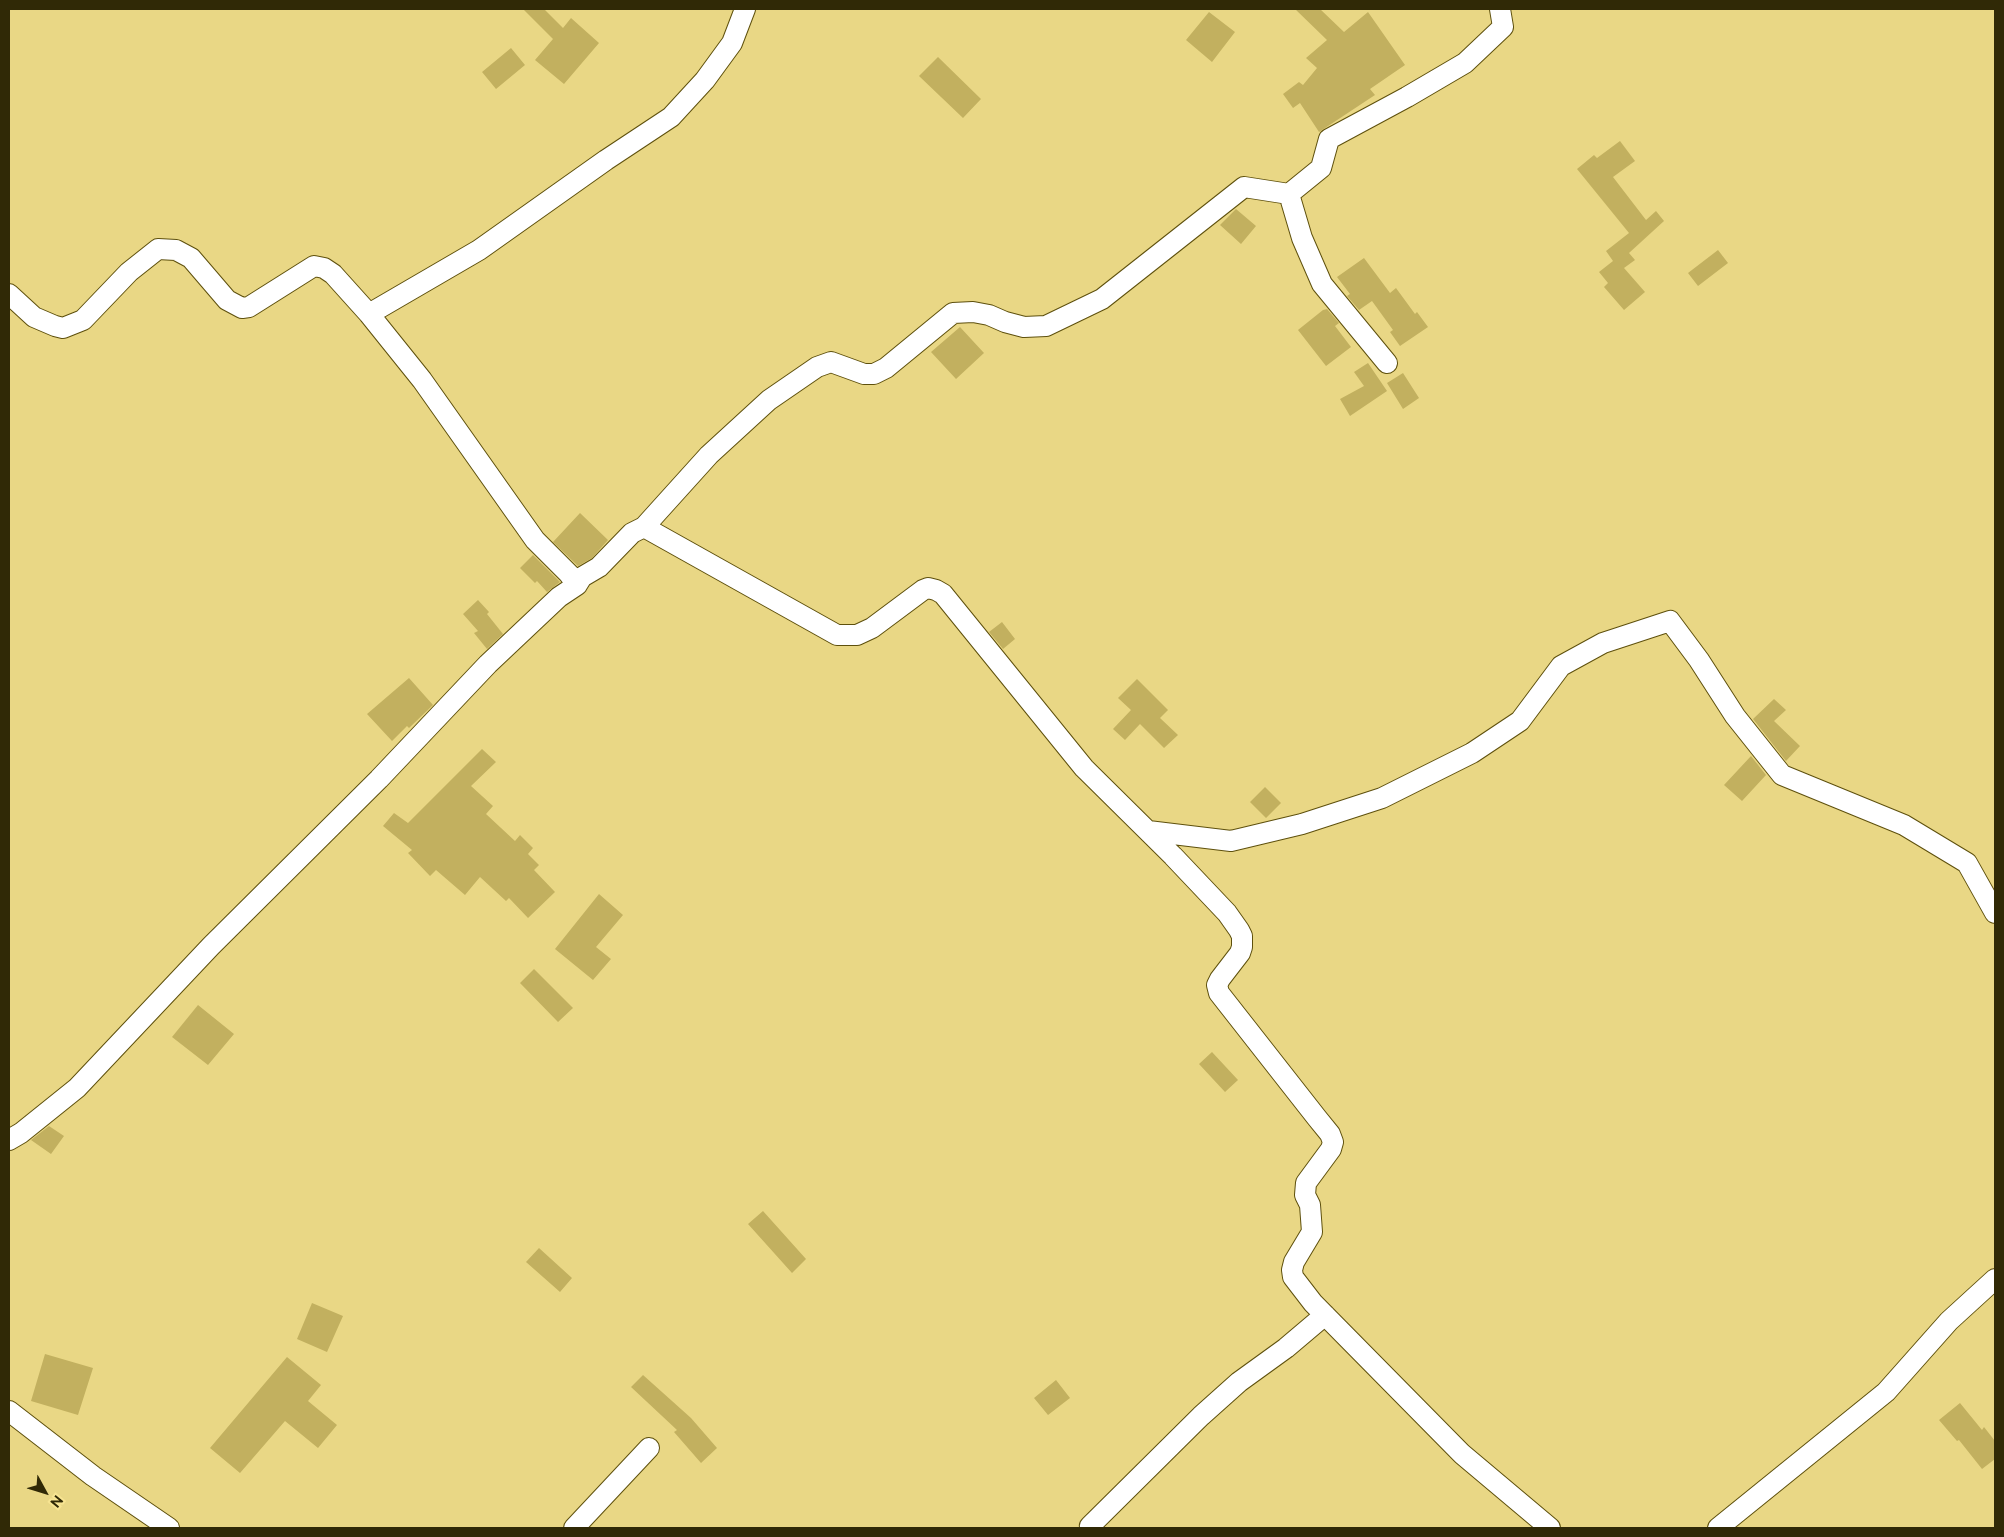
<!DOCTYPE html>
<html>
<head>
<meta charset="utf-8">
<style>
	body { margin:0 }
	#map { position:relative; width:2004px; height:1537px; overflow:hidden; background:#e9d785; font-family:Raleway,sans-serif }
	canvas { display:block }
	.frame { position:absolute; inset:0; border:10px solid #302906; pointer-events:none }
	.north { position:absolute; left:20px; top:1467px; width:50px; height:50px; -webkit-text-stroke:4px #f7e492; paint-order:stroke; rotate:129deg; font-size:14px; font-weight:700; line-height:20px; text-align:center; color:#302906 }
	.north::after { content:''; display:block; margin:auto; width:18px; height:22px; background:#302906; clip-path:polygon(50% 0,100% 100%,50% 72%,0 100%) }
</style>
</head>
<body>
<div id="map">
<canvas width="2004" height="1537"></canvas>
<div class="frame"></div>
<div class="north">N</div>
</div>
<script>
const context = document.querySelector('canvas').getContext('2d');
context.lineJoin = 'round';
function fillPath(path, color) { context.fillStyle = color; context.fill(path, 'evenodd'); }
const poly = rows => new Path2D(rows.map(r => 'M' + r).join(''));
function strokePath(path, color, width, dash) { context.strokeStyle = color; context.lineWidth = width; context.lineCap = dash ? 'butt' : 'round'; context.setLineDash(dash || []); context.stroke(path); }
const building = poly([
	[523,9,544,9,563,28,571,18,599,43,564,84,535,60,553,39],
	[1295,9,1320,9,1344,32,1368,12,1405,65,1370,89,1375,95,1319,132,1300,103,1293,108,1283,94,1299,82,1303,85,1317,68,1306,58,1327,40],
	[1209,12,1235,32,1212,62,1186,40],
	[511,48,525,65,496,89,482,72],
	[938,57,981,99,963,118,919,76],
	[1620,141,1635,161,1613,177,1646,220,1656,211,1664,221,1629,253,1635,260,1624,268,1645,292,1624,310,1604,287,1608,283,1599,272,1613,261,1606,251,1629,233,1577,169,1594,155,1597,158],
	[1236,209,1256,226,1241,244,1220,225],
	[1718,250,1728,263,1698,286,1688,273],
	[1364,258,1390,293,1396,288,1415,314,1417,312,1428,327,1400,346,1390,332,1393,330,1372,301,1359,310,1347,296,1350,294,1337,277],
	[1327,309,1339,323,1335,326,1351,347,1326,366,1298,330,1323,310],
	[960,327,984,353,956,379,931,352],
	[1368,363,1387,391,1350,416,1340,399,1364,386,1354,372],
	[1403,373,1419,398,1403,409,1387,383],
	[580,513,608,540,592,558,578,566,553,542],
	[533,555,560,582,547,592,537,581,535,583,520,568],
	[478,600,489,612,487,614,503,634,487,649,474,633,478,631,463,614],
	[1002,622,1015,639,1003,649,989,632],
	[409,678,433,705,409,728,407,726,392,741,367,714],
	[1137,679,1168,710,1160,718,1178,735,1164,748,1140,724,1125,740,1113,729,1131,710,1118,698],
	[1774,699,1786,710,1774,721,1800,746,1786,761,1753,719],
	[482,749,496,762,471,786,493,806,486,814,515,841,520,835,533,848,528,854,539,865,534,870,555,892,528,918,509,898,506,901,480,877,465,895,436,870,430,876,408,853,412,850,383,826,394,813,408,823],
	[1751,756,1766,775,1742,801,1724,785],
	[1265,787,1281,803,1266,818,1250,802],
	[599,894,623,915,596,947,611,959,593,980,555,949],
	[534,969,573,1008,558,1022,520,983],
	[198,1005,234,1034,208,1065,172,1037],
	[1212,1052,1238,1080,1225,1092,1199,1064],
	[49,1126,64,1136,51,1154,31,1140],
	[763,1211,806,1259,792,1273,748,1224],
	[539,1248,572,1278,560,1292,526,1262],
	[312,1303,343,1316,327,1352,297,1339],
	[45,1354,93,1368,78,1415,31,1401],
	[287,1357,321,1385,308,1401,337,1425,318,1448,285,1421,240,1473,210,1448],
	[643,1375,691,1418,717,1448,701,1463,674,1432,677,1430,631,1387],
	[1056,1380,1070,1398,1048,1415,1034,1398],
	[1960,1403,1982,1430,1984,1427,1995,1441,1995,1459,1982,1469,1959,1440,1957,1441,1939,1420]
]);
const street = poly([
	[1289,194,1302,238,1322,284,1387,363],
	[9,294,34,317,55,326,63,328,83,320,129,272,158,249,176,250,191,258,227,300,242,308,249,307,314,266,324,268,333,274,369,314,422,380,535,540,569,574,577,585,582,577,599,567,632,533,644,527,837,635,857,635,872,628,923,590,928,588,936,590,943,594,1084,768,1173,856,1227,913,1239,930,1242,936,1242,947,1240,953,1220,979,1217,985,1219,993,1317,1118,1330,1134,1333,1142,1331,1149,1306,1183,1305,1195,1310,1205,1312,1232,1294,1262,1292,1270,1293,1277,1313,1303,1462,1454,1550,1528],
	[369,314,479,250,606,160,671,117,705,80,732,43,745,9],
	[644,527,709,455,769,400,817,367,831,362,864,374,874,374,886,368,953,313,973,312,989,315,1005,322,1024,327,1046,326,1102,299,1244,187,1289,194,1321,168,1329,139,1407,97,1465,63,1503,27,1500,9],
	[1148,831,1231,841,1302,824,1382,798,1472,753,1520,721,1561,666,1603,643,1670,621,1699,660,1735,716,1782,775,1904,825,1967,863,1995,913],
	[9,1140,21,1133,77,1088,211,946,379,779,488,664,559,597,577,585],
	[9,1411,93,1476,169,1528],
	[574,1528,649,1448],
	[1091,1528,1090,1526,1201,1416,1239,1382,1286,1348,1325,1315],
	[1718,1528,1886,1392,1949,1321,1995,1279]
]);
fillPath(building, '#c2b05f');
strokePath(street, '#5e500d', 22);
strokePath(street, '#fff', 20);
</script>
</body>
</html>
